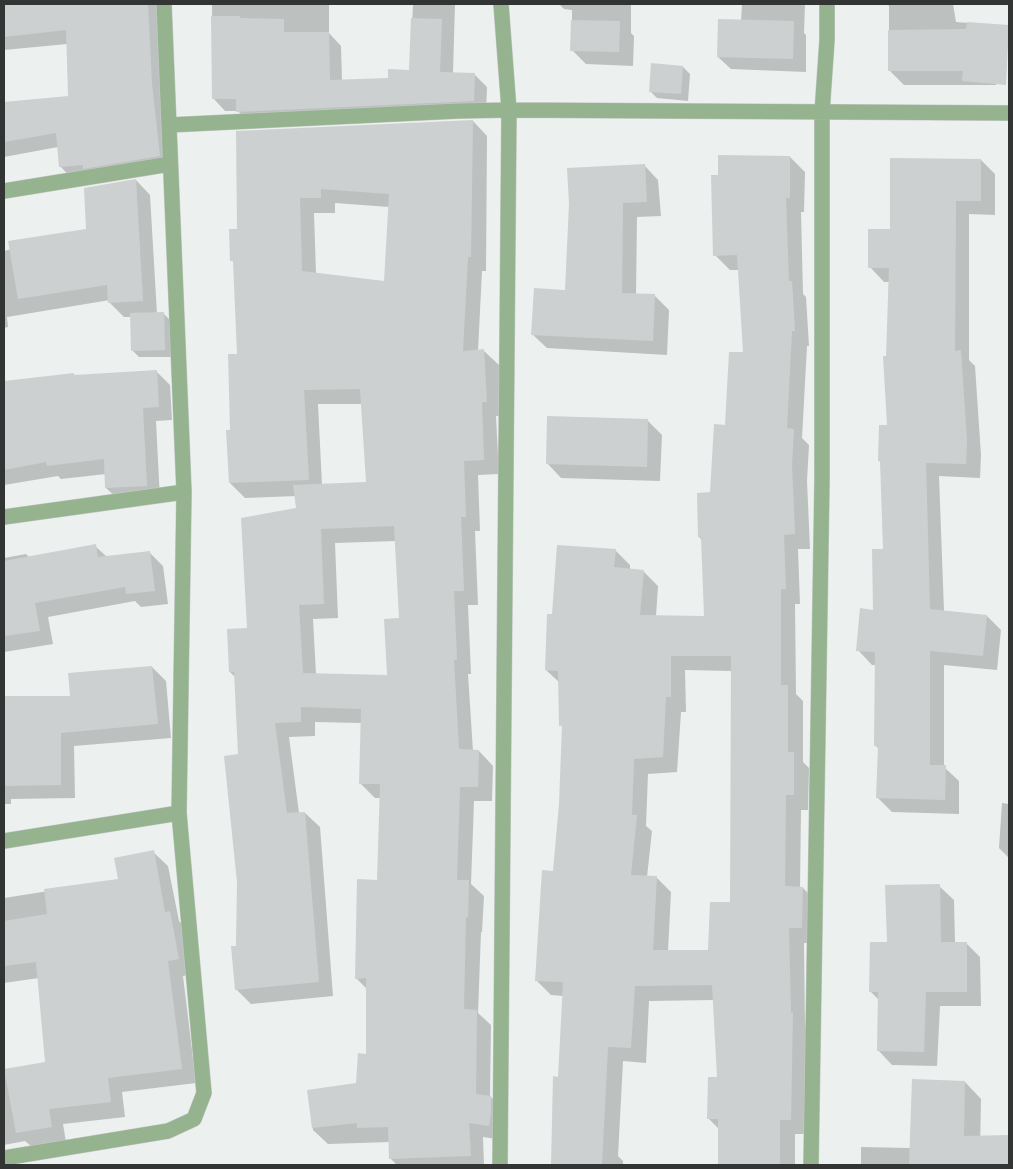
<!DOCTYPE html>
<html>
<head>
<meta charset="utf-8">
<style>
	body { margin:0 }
	#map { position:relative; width:1013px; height:1169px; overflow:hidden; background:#ecf0ee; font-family:"Source Sans 3",sans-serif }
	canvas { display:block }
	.frame { position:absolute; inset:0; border:5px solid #333434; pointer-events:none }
</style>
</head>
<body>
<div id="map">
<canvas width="1013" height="1169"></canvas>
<div class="frame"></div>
</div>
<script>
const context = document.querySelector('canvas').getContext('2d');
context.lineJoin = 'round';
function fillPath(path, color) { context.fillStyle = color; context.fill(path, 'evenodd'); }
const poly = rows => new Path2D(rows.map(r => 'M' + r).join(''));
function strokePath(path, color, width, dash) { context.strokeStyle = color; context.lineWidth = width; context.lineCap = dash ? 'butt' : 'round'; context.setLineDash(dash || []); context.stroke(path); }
const shadow = poly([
	[4,4,160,4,167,170,73,180,61,167,58,147,4,157,4,117,54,107,70,97,67,44,4,50],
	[212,4,329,4,329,33,341,46,342,81,389,80,410,71,413,4,455,4,453,73,474,74,487,87,486,113,250,124,238,111,225,111,213,98],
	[559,4,631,4,631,33,634,36,633,66,586,64,572,50,572,10,564,9],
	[742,4,805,4,804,33,806,35,806,72,731,69,718,57,741,21],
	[887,4,953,4,956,22,982,24,997,38,996,85,904,85,889,70,889,6],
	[683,67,690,74,688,101,657,98,650,91],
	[473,121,487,136,486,271,482,271,478,351,484,351,499,365,501,416,496,416,499,474,478,475,480,531,475,531,478,605,468,605,471,674,468,674,473,751,479,751,493,766,492,801,474,801,471,884,484,896,482,932,481,932,478,1013,491,1025,490,1096,505,1112,503,1140,483,1137,484,1165,397,1165,391,1159,390,1142,328,1144,313,1130,308,1091,357,1085,367,1055,368,990,356,978,378,881,381,798,375,798,360,783,362,723,315,722,315,736,289,737,299,813,305,813,320,827,333,996,251,1004,236,989,239,755,235,677,230,672,297,509,296,496,245,498,230,483,231,431,239,355,234,263,232,260,238,230,238,132],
	[335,203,389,207,385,282,316,274,314,213,335,213],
	[318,404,363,404,368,483,322,485],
	[396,541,401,619,389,677,316,674,313,619,338,618,335,543],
	[790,157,805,172,804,212,801,212,803,294,806,297,809,346,807,346,802,438,809,445,807,481,810,549,798,549,800,604,795,604,796,694,803,701,803,762,809,768,808,810,801,810,800,888,803,888,818,903,817,943,804,943,805,1026,808,1029,805,1134,795,1134,795,1165,719,1165,719,1129,708,1118,718,1078,714,1000,649,1001,646,1063,623,1061,618,1156,623,1161,623,1165,552,1165,552,1124,560,1078,564,996,551,995,536,980,554,872,560,804,563,728,561,725,560,683,546,670,553,615,615,550,630,565,630,570,643,571,658,586,656,616,706,617,702,540,699,537,712,494,744,354,739,270,730,270,715,255],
	[685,670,732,671,731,903,710,951,668,951,671,892,656,877,647,877,652,831,646,826,648,774,677,772,681,712,686,712],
	[981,160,995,174,995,215,969,214,969,360,975,366,981,455,980,478,939,476,944,611,987,616,1001,630,997,670,944,665,944,767,959,781,959,814,892,812,877,797,879,749,875,745,876,665,872,665,858,650,874,611,885,550,881,462,879,461,889,426,887,357,889,282,884,282,870,267,891,230],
	[644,165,658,180,661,216,637,217,636,295,655,296,669,310,667,355,547,348,532,334,566,291],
	[136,180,150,195,157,314,164,314,171,321,171,357,139,357,132,350,131,317,124,317,110,303,110,300,7,317,8,327,4,328,4,251,88,230],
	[156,371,170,385,172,420,156,421,160,500,120,501,106,488,106,474,61,479,58,476,4,485,4,382,74,374,75,376],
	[647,420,662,435,660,481,561,478,547,463],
	[95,546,107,557,149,552,163,566,168,604,141,607,135,601,48,617,53,644,4,652,4,558,26,554,30,558],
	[152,667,166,681,171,738,74,746,75,798,11,799,11,804,4,804,4,720,71,698],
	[1002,803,1009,804,1009,858,999,848],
	[153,852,168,866,179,921,185,927,193,974,183,976,196,1083,122,1092,125,1117,63,1124,66,1142,32,1147,25,1141,4,1145,4,1070,46,1063,39,978,4,983,4,898,119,880],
	[939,886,954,900,955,943,966,943,980,957,981,1006,940,1006,937,1066,892,1065,878,1050,879,1000,871,992,888,943],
	[965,1082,981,1099,980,1152,982,1154,982,1165,861,1165,861,1147,911,1148]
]);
const building = poly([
	[4,4,148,4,152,83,160,156,83,169,83,165,59,167,56,133,4,142,4,102,68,96,66,30,4,37],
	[211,16,240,16,240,18,284,19,284,32,329,32,330,80,388,78,388,69,409,70,411,18,442,19,440,72,475,73,474,101,236,112,236,99,212,99],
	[718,19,794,21,793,59,717,57],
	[571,20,620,21,619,52,570,51],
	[967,22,1009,25,1006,85,962,81,963,71,888,71,888,30,966,29],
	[651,63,683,66,681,94,649,92],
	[473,120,471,257,468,257,463,351,484,349,487,402,482,402,484,460,464,461,466,517,461,517,464,591,454,591,457,660,454,660,459,749,479,750,478,787,460,787,457,880,469,880,468,918,466,917,464,1009,477,1010,476,1094,491,1096,491,1112,489,1126,469,1123,471,1156,389,1159,388,1127,357,1128,357,1123,312,1128,307,1090,356,1083,358,1053,366,1054,366,978,355,979,357,879,377,880,380,784,359,784,361,709,301,707,301,722,275,723,287,813,305,812,319,982,235,990,231,946,236,946,237,882,224,756,238,754,234,672,229,672,227,629,247,628,241,518,296,508,293,485,366,482,360,389,304,390,309,480,229,483,226,430,230,430,228,354,237,354,233,261,230,261,229,229,237,229,236,131],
	[321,189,389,194,384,281,302,271,300,198,321,198],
	[394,526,399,618,384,619,387,675,303,673,299,605,324,604,321,529],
	[718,155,790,156,790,198,786,198,789,281,792,281,795,331,792,331,787,428,794,429,792,465,795,534,784,535,786,589,781,589,781,685,788,685,788,752,794,752,794,795,786,795,785,886,803,887,802,928,789,928,791,1013,793,1012,791,1120,780,1120,780,1165,718,1165,718,1119,707,1119,708,1077,717,1077,712,985,635,986,631,1048,608,1047,602,1165,551,1165,553,1076,558,1077,563,982,535,981,542,870,553,871,559,804,562,725,559,726,558,671,545,670,547,614,552,614,557,545,616,549,614,567,644,570,640,615,704,616,701,537,698,537,697,493,710,492,714,424,725,425,729,352,743,352,737,255,713,256,711,175,718,175],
	[671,656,731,656,730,902,710,902,708,950,653,950,657,876,631,875,637,815,632,815,634,759,663,757,666,697,671,697],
	[890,158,981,159,981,201,956,201,955,351,961,350,967,440,966,464,926,463,930,609,987,615,983,656,930,651,930,765,946,765,945,800,876,798,878,746,874,746,875,652,856,651,860,608,873,610,872,549,883,549,880,461,878,461,879,425,887,425,883,356,886,356,889,268,868,268,868,229,890,229],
	[645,164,647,202,623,203,622,293,655,294,653,341,531,335,534,288,565,290,569,204,567,168],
	[136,179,143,301,108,303,107,285,18,299,8,241,86,229,84,188],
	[164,312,165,350,131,351,130,313],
	[157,370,159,407,143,408,147,486,105,488,104,459,47,466,46,462,4,470,4,381,74,373,74,375],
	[547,416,648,419,647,467,546,464],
	[96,544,98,557,150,551,155,591,126,594,125,587,35,603,40,631,4,636,4,561],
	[152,666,158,724,61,733,61,785,5,786,4,696,70,696,68,673],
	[154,850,165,912,170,911,179,959,168,961,182,1069,108,1078,111,1102,49,1109,52,1127,16,1133,4,1069,45,1062,36,962,4,966,4,921,47,914,44,889,118,879,114,858],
	[940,884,941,942,967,942,967,992,926,992,924,1052,877,1051,878,992,869,992,870,942,887,942,885,885],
	[912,1079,965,1081,964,1136,1009,1135,1009,1165,909,1165]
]);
const street = poly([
	[169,125,458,111,509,110,1009,113],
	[4,191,170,164],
	[4,517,184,492],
	[4,841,179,813],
	[4,1158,168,1131,194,1119,204,1093,179,813,184,492,164,4],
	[500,1165,509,110,501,4],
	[811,1165,822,480,822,113,827,40,827,4]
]);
fillPath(shadow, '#0003');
fillPath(building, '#ccd0d0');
strokePath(street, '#c7cac9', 16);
strokePath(street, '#96b390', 15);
</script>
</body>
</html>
